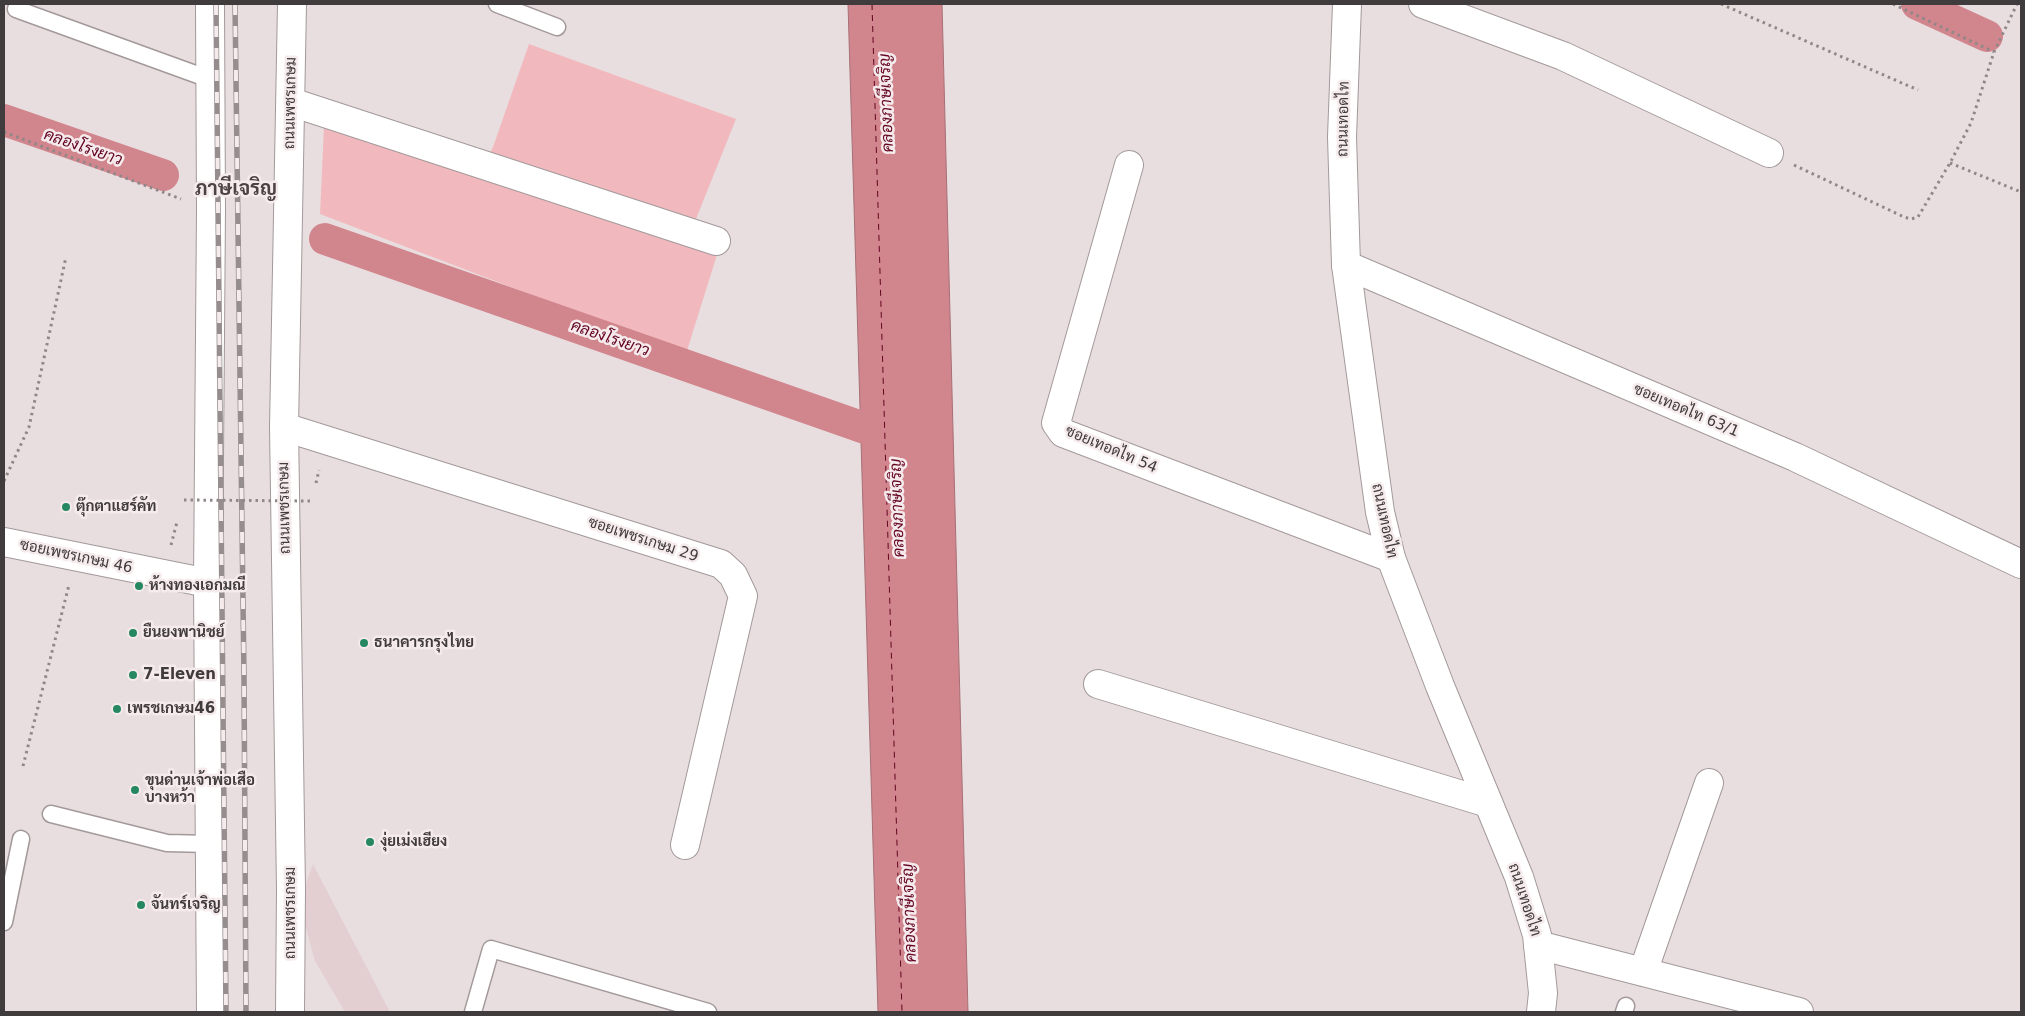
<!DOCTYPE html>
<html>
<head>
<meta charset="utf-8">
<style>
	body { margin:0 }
	#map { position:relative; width:2025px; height:1016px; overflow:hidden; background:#e9dedf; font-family:"DejaVu Sans",sans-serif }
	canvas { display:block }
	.frame { position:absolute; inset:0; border:5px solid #403b3c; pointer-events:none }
</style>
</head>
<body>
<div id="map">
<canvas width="2025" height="1016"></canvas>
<div class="frame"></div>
</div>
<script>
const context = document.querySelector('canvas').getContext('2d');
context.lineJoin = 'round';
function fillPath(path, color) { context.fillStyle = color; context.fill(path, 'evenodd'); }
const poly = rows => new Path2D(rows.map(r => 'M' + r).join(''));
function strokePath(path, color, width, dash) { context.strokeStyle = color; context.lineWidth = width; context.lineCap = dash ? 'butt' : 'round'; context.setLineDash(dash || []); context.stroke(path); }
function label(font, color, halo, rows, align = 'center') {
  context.font = font + ' "DejaVu Sans",Sarabun,sans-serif'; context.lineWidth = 5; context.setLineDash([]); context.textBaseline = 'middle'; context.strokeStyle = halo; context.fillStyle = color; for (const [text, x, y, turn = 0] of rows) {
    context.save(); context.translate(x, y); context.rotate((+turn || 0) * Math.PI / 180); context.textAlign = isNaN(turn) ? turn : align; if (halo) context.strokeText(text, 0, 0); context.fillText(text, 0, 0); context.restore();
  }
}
const built = poly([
	[313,864,390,1012,345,1012,315,961,299,903]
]);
const green = poly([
	[529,44,736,119,696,219,725,229,686,354,320,214,324,126,481,173,493,147]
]);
const water = poly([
	[848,4,942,4,968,1012,878,1012,848,4]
]);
const canal = poly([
	[1917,4,1987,36],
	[4,120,163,175],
	[325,239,896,439]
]);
const ferry = poly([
	[872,4,902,1012]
]);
const path = poly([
	[1721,4,1918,90],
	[1893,4,1994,52],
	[4,132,181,199],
	[1950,163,2021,192],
	[1794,165,1904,217,1911,219,1918,217,1950,163,1971,123,1994,52,2017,4],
	[4,481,29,427,66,257],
	[316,483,319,470],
	[171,545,177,522],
	[23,766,69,585]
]);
const lane = poly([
	[497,4,557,27],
	[16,9,209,79],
	[51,814,167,843,210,844],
	[4,922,21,839],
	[473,1012,491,949,708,1012],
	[1624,1012,1626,1006]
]);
const street = poly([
	[1423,4,1563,56,1769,153],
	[291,102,716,241],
	[1129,165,1056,423,1063,433,1391,558],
	[1346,265,1795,457,2021,564],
	[284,427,721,564,733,575,743,596,685,845],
	[4,542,208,583],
	[1098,684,1488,803],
	[1538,945,1799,1012],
	[1643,972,1709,783]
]);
const secondary = poly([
	[1347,4,1342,137,1346,265,1380,512,1391,558,1440,686,1519,877,1537,935,1543,993,1541,1012]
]);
const primary = poly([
	[210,4,211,210,208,583,211,1012],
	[290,1012,291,889,284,427,292,4]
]);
const rail = poly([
	[216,4,226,1012],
	[235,4,244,676,246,1012]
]);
const pathBridge = poly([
	[184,500,312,501]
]);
const markers = [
	[66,507,5,"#258861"],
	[139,586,5,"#258861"],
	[133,633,5,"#258861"],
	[364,643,5,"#258861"],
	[133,675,5,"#258861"],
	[117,709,5,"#258861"],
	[135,790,5,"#258861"],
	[370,842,5,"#258861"],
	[141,905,5,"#258861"]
];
const streetNames = [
	["ถนนเพชรเกษม",291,103,-89],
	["ถนนเทอดไท",1344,119,-89],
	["ซอยเทอดไท 63/1",1686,411,23],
	["ซอยเทอดไท 54",1111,450,23],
	["ถนนเพชรเกษม",285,508,-91],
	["ถนนเทอดไท",1384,521,78],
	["ซอยเพชรเกษม 29",643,540,18],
	["ซอยเพชรเกษม 46",76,557,12],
	["ถนนเทอดไท",1524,900,72],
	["ถนนเพชรเกษม",291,913,-90]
];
const poiNames = [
	["ตุ๊กตาแฮร์คัท",76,507],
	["ห้างทองเอกมณี",149,586],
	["ยืนยงพานิชย์",143,633],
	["ธนาคารกรุงไทย",374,643],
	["7-Eleven",143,675],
	["เพรชเกษม46",127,709],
	["ขุนด่านเจ้าพ่อเสือ",145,781],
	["บางหว้า",145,798],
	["งุ่ยเม่งเฮียง",380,842],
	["จันทร์เจริญ",151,905]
];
const waterNames = [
	["คลองภาษีเจริญ",887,103,-92],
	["คลองโรงยาว",83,148,19],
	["คลองโรงยาว",610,339,19],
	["คลองภาษีเจริญ",898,508,-92],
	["คลองภาษีเจริญ",910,913,-92]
];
const districtNames = [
	["ภาษีเจริญ",236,190]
];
fillPath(built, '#e3cfd1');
fillPath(green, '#f1b9be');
fillPath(water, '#d1858d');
strokePath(water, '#a66f75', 1);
strokePath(canal, '#d1858d', 32);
strokePath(ferry, '#640522', 1, [6, 5]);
strokePath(lane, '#a3999a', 19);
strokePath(street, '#a3999a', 30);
strokePath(secondary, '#a3999a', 30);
strokePath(primary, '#a3999a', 30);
strokePath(path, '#8f8788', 3, [2.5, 4]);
strokePath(lane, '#fff', 16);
strokePath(street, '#fff', 28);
strokePath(secondary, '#fff', 28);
strokePath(primary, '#fff', 28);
strokePath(rail, '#958d8e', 5.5);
strokePath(rail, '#f6ebec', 4, [11]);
strokePath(pathBridge, '#8f8788', 3, [2.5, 4]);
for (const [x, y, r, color] of markers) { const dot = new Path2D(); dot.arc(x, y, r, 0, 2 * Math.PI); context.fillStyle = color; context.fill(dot); strokePath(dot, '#f6ebec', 2); }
label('15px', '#403b3c', '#f6ebec', streetNames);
label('bold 15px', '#403b3c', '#f6ebec', poiNames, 'left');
label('italic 16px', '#640522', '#f6ebec', waterNames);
label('bold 20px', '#4c4344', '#f6ebec', districtNames);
</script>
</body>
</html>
